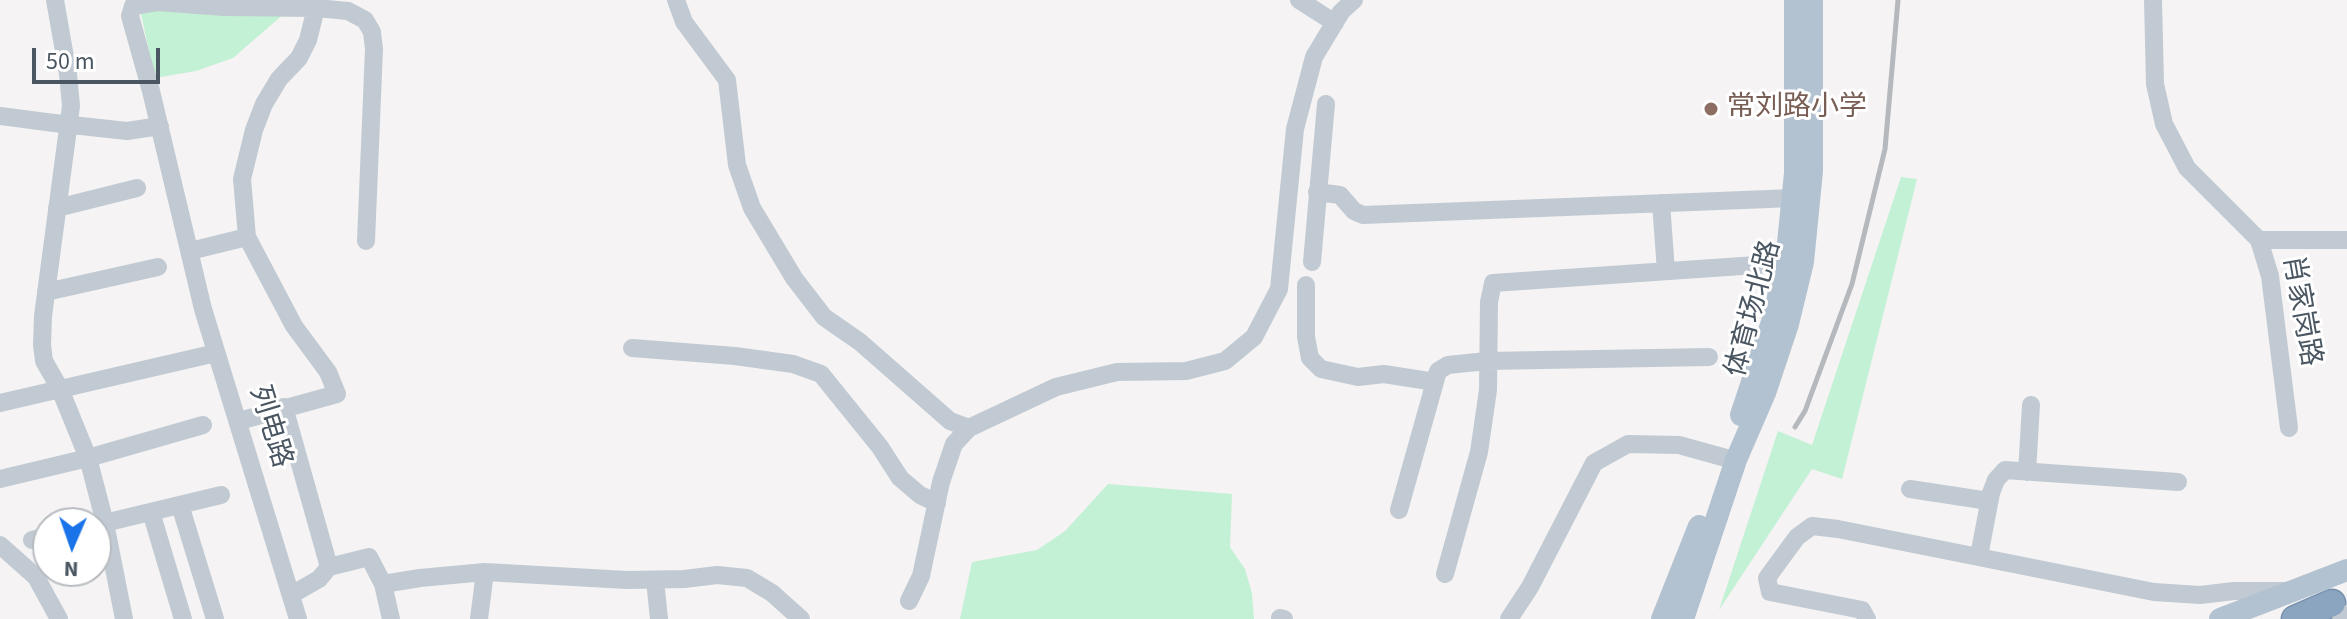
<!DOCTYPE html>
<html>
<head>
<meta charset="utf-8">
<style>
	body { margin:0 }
	#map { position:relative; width:2347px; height:619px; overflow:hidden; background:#f5f3f3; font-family:"Source Sans 3",sans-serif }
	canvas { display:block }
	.north { position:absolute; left:32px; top:507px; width:80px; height:80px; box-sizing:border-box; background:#fff; border:2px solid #b7bbc0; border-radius:50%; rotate:182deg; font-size:22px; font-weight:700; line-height:32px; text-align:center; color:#4a5661 }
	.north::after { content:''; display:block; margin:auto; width:28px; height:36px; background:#1a73e8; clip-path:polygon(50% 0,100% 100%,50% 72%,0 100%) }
	.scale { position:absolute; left:32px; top:48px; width:128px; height:36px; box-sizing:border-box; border:4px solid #4a5661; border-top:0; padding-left:10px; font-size:24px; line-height:28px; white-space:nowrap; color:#4a5661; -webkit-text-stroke:6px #fff; paint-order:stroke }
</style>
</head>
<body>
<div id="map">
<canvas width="2347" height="619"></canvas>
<div class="north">N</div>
<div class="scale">50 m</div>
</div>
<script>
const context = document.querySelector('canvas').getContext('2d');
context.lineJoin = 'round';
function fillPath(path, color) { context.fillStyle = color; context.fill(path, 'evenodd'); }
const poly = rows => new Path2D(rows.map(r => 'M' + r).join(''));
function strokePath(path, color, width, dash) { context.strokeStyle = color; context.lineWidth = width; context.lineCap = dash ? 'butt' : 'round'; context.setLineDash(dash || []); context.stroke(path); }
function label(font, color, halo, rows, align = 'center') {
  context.font = font + ' "Source Sans 3","Noto Sans SC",sans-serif'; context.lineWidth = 6; context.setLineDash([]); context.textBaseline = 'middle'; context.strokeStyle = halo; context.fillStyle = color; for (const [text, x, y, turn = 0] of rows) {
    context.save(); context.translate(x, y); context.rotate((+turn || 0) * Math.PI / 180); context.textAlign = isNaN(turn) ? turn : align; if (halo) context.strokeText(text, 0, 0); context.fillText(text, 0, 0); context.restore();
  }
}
const green = poly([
	[138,0,300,0,233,58,196,71,155,78],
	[1901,177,1917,179,1842,479,1812,469,1719,610,1778,431,1812,445],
	[1108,484,1232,494,1230,547,1245,569,1252,593,1254,619,960,619,972,562,1037,550,1065,531]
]);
const minor = poly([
	[55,0,68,74,71,106,43,316,42,345,44,361,60,389,88,458,105,523,124,619],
	[676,0,684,22,727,80,737,165,752,208,794,278,824,317,860,342,950,421,969,428,1056,387,1117,372,1186,371,1225,361,1254,337,1279,289,1295,129,1314,57,1341,12,1354,0],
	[1299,0,1335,23],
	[2153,0,2155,84,2164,124,2187,168,2259,240,2270,276,2289,428],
	[0,116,54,123],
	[81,126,127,131,160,126],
	[1317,192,1340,195,1354,211,1363,215,1794,198],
	[1661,203,1666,271],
	[57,208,137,188],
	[2259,240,2347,240],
	[190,251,247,237],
	[1312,262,1326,104],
	[1306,285,1306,337,1310,358,1321,369,1358,377,1384,374,1435,382],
	[46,292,158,267],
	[632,348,735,356,793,364,821,374,880,447,900,478,920,495,937,503],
	[0,403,216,353],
	[284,407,329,567],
	[239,421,337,394,328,372,294,326,247,237,242,179,254,130,264,104,279,79,299,58,308,40,316,8],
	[2027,472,2031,405],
	[0,479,88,458,203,425],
	[1910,489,1989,501],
	[180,505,215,619],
	[1399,510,1438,371,1448,365,1487,361,1709,357],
	[151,512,183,619],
	[96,525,221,495],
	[32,540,48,536],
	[0,545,36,577,59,619],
	[1979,556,1991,493,1996,480,2005,470,2178,482],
	[1445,574,1479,452,1488,390,1489,302,1493,283,1786,263],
	[655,580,659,619],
	[383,584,420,578,485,572,627,580,684,579,717,575,747,578,772,593,801,619],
	[291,595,319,579,329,567,369,557,383,584,391,619],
	[909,601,921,576,941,482,954,444,969,428],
	[2332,603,2345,619],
	[1280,618,1284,619],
	[298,619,203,309,151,91,130,16,133,6,157,2,224,7,316,8,348,11,365,20,372,32,374,49,366,241],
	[479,619,485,572],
	[1509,619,1530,587,1594,463,1628,444,1679,445,1726,458],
	[1867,619,1862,610,1770,592,1767,578,1797,537,1812,526,1838,529,2154,592,2200,595,2234,591,2285,591]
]);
const major = poly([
	[1741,415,1772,322,1786,263,1795,173,1795,0],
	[1662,619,1699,526],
	[1683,619,1736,460,1765,393,1788,324,1803,262,1812,171,1812,0],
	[2220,619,2347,570]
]);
const highway = poly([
	[2295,619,2332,603]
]);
const rail = poly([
	[1795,427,1805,411,1852,284,1885,149,1898,0]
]);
const minorBridge = poly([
	[54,123,81,126]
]);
const markers = [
	[1711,109,8,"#8d6e63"]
];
const educationNames = [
	["常刘路小学",1727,109]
];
const streetNames = [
	["体育场北路",1755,309,-75],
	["肖家岗路",2300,311,80],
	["列电路",269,427,73]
];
fillPath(green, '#c3f1d5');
strokePath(highway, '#7690ad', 29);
strokePath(minor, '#c1cad2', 18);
strokePath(major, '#b3c2d1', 22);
strokePath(highway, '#8ba5c1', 26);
strokePath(rail, '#b5b8bd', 5);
strokePath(minorBridge, '#c1cad2', 18);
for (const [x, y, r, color] of markers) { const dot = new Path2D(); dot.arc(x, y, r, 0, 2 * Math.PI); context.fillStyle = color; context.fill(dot); strokePath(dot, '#fff', 3); }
label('28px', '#785e54', '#fff', educationNames, 'left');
label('28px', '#4a5661', '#fff', streetNames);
</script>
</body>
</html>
